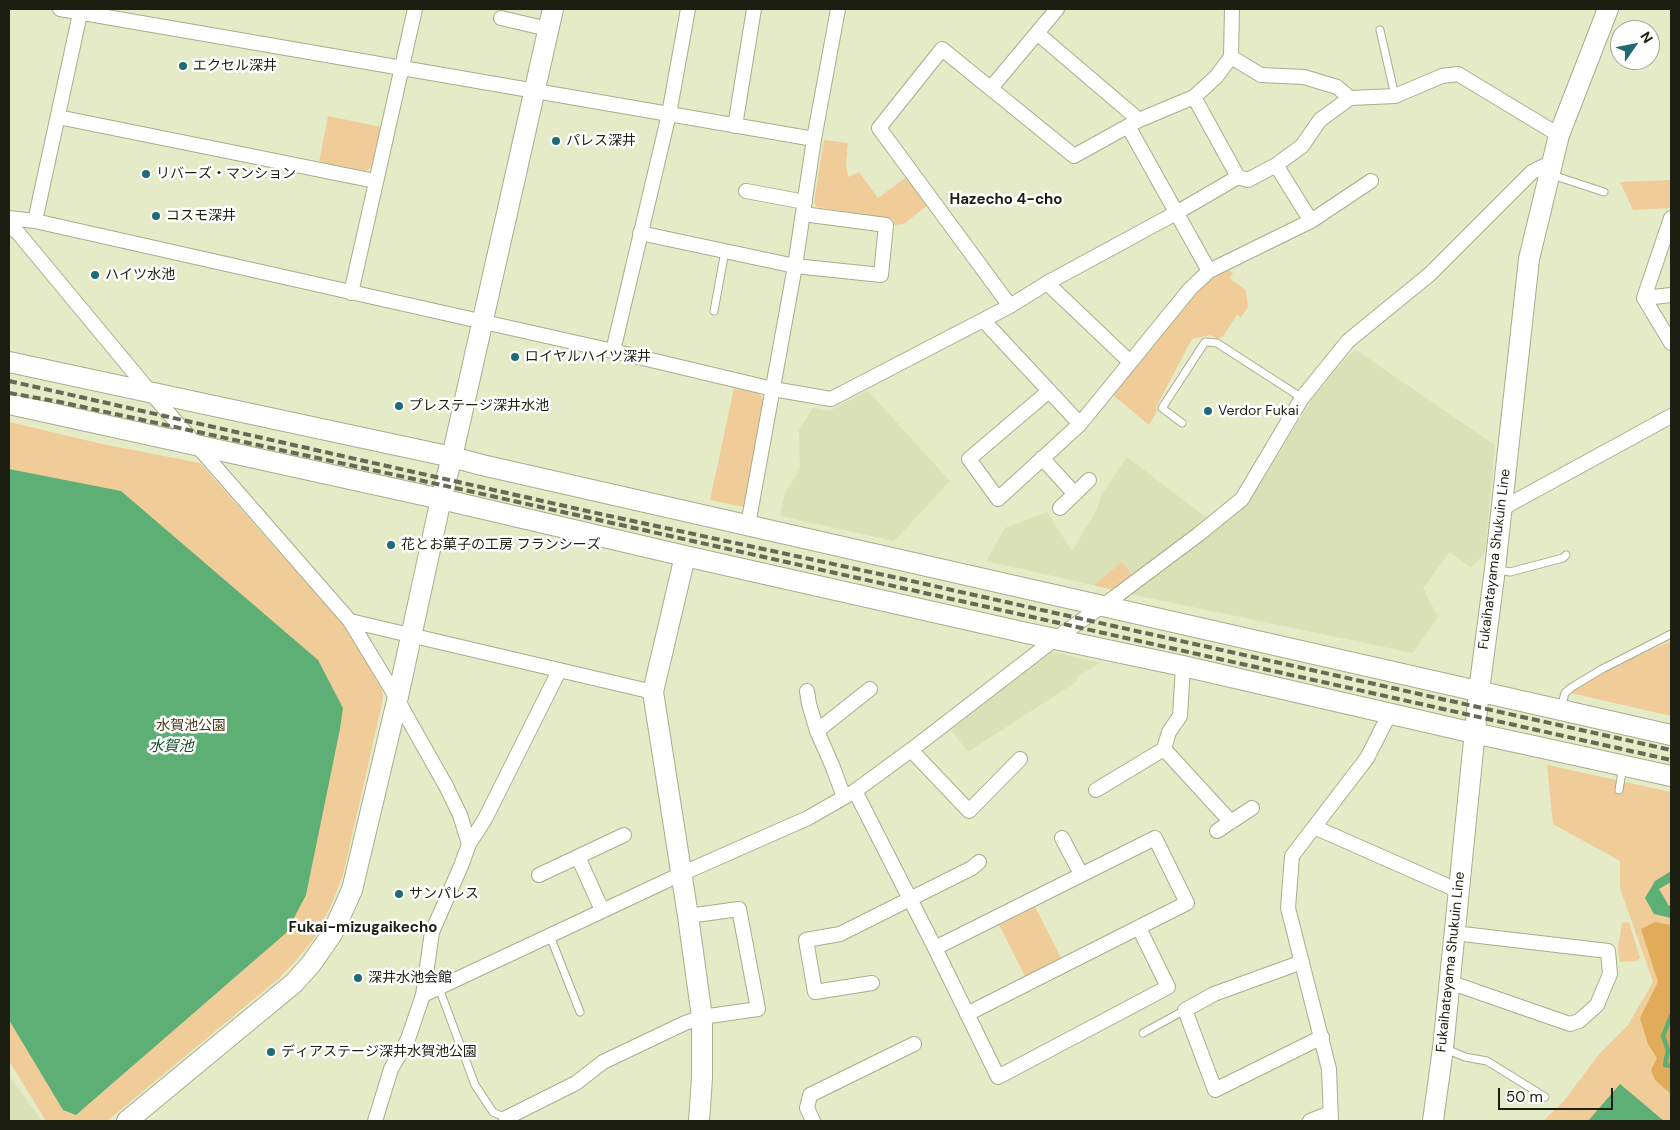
<!DOCTYPE html>
<html>
<head>
<meta charset="utf-8">
<style>
	body { margin:0 }
	#map { position:relative; width:1680px; height:1130px; overflow:hidden; background:#e5eac7; font-family:"DM Sans",sans-serif }
	canvas { display:block }
	.frame { position:absolute; inset:0; border:10px solid #1c1e11; pointer-events:none }
	.north { position:absolute; left:1610px; top:20px; width:50px; height:50px; box-sizing:border-box; background:#fff; border:1px solid #a4a5a0; border-radius:50%; rotate:57deg; font-size:14px; font-weight:700; line-height:20px; text-align:center; color:#1c1e11 }
	.north::after { content:''; display:block; margin:auto; width:18px; height:22px; background:#206a74; clip-path:polygon(50% 0,100% 100%,50% 72%,0 100%) }
	.scale { position:absolute; left:1498px; top:1088px; width:115px; height:22px; box-sizing:border-box; border:2px solid #1c1e11; border-top:0; padding-left:6px; font-size:15px; line-height:18px; white-space:nowrap; color:#1c1e11; -webkit-text-stroke:4px #fff; paint-order:stroke }
</style>
</head>
<body>
<div id="map">
<canvas width="1680" height="1130"></canvas>
<div class="frame"></div>
<div class="north">N</div>
<div class="scale">50 m</div>
</div>
<script>
const context = document.querySelector('canvas').getContext('2d');
context.lineJoin = 'round';
function fillPath(path, color) { context.fillStyle = color; context.fill(path, 'evenodd'); }
const poly = rows => new Path2D(rows.map(r => 'M' + r).join(''));
function strokePath(path, color, width, dash) { context.strokeStyle = color; context.lineWidth = width; context.lineCap = dash ? 'butt' : 'round'; context.setLineDash(dash || []); context.stroke(path); }
function label(font, color, halo, rows, align = 'center') {
  context.font = font + ' "DM Sans","Noto Sans JP",sans-serif'; context.lineWidth = 5; context.setLineDash([]); context.textBaseline = 'middle'; context.strokeStyle = halo; context.fillStyle = color; for (const [text, x, y, turn = 0] of rows) {
    context.save(); context.translate(x, y); context.rotate((+turn || 0) * Math.PI / 180); context.textAlign = isNaN(turn) ? turn : align; if (halo) context.strokeText(text, 0, 0); context.fillText(text, 0, 0); context.restore();
  }
}
const built = poly([
	[1356,350,1495,445,1485,553,1471,568,1450,552,1423,588,1438,617,1413,653,1130,594,1248,504,1314,396,1345,359],
	[868,391,950,481,894,541,780,516,785,493,800,469,799,430,813,408,829,411],
	[1127,457,1207,518,1195,530,1132,575,1122,562,1093,585,986,561,1005,528,1047,512,1072,551,1096,511,1102,494],
	[1049,651,1100,663,1078,676,1076,682,968,752,951,730],
	[9,1076,42,1121,9,1121]
]);
const green = poly([
	[328,116,381,127,372,167,366,171,319,162],
	[824,140,848,143,846,163,848,177,859,172,878,198,908,176,929,204,904,224,894,225,894,219,817,207,814,202],
	[1671,180,1671,208,1633,210,1620,182],
	[1228,268,1233,274,1229,278,1246,290,1248,307,1241,317,1237,315,1223,336,1218,339,1210,335,1192,339,1156,407,1157,411,1149,425,1113,395,1207,279],
	[734,388,759,394,763,399,744,507,710,500],
	[9,422,102,444,200,463,348,630,382,690,383,697,381,708,343,875,331,906,312,941,292,965,278,979,107,1121,46,1121,9,1061],
	[1122,562,1132,575,1113,590,1093,585],
	[1671,641,1671,716,1571,693,1574,689,1616,665],
	[1547,765,1671,792,1671,1121,1543,1121,1564,1101,1600,1053,1628,1025,1653,982,1620,888,1620,861,1553,824],
	[1035,907,1061,958,1025,976,999,925],
	[1629,922,1640,958,1636,961,1620,962,1618,947,1622,923]
]);
const forest = poly([
	[1655,922,1671,925,1671,1094,1655,1080,1651,1070,1657,1058,1648,1044,1640,1018,1658,982,1641,929]
]);
const water = poly([
	[9,469,121,491,318,660,343,708,340,729,306,895,286,933,76,1115,63,1110,9,1020],
	[1671,871,1671,882,1659,889,1669,906,1671,905,1671,918,1654,914,1645,898,1655,881],
	[1620,1084,1664,1121,1588,1121]
]);
const stream = poly([
	[1671,1016,1663,1036,1668,1050,1665,1065,1671,1066]
]);
const lane = poly([
	[1380,30,1395,96],
	[1552,175,1604,192],
	[714,311,725,251],
	[1182,423,1162,408,1205,342,1217,343,1302,398],
	[1496,569,1510,572,1563,558,1566,555],
	[1561,708,1565,693,1572,687,1602,669,1671,634],
	[1619,790,1623,766],
	[550,936,580,1012],
	[439,988,475,1085,493,1112,506,1118],
	[1143,1033,1185,1010],
	[1446,1049,1465,1057,1487,1061,1545,1097]
]);
const street = poly([
	[60,9,814,139],
	[501,18,548,29],
	[1037,33,1139,120],
	[1231,57,1261,75,1304,77,1337,87,1350,98],
	[991,88,1057,9],
	[1194,97,1238,177],
	[58,117,375,181],
	[735,126,754,9],
	[1128,126,1209,271],
	[1276,165,1311,221],
	[746,191,805,202],
	[9,218,35,221,613,351,773,389,831,399,1010,306,1047,283,1176,213,1238,177,1248,180,1276,165,1302,146,1320,120,1350,98,1395,96,1442,76,1458,74,1559,135],
	[1671,218,1644,298,1671,343],
	[35,221,81,9],
	[9,224,19,234,151,393,350,621,389,685,446,786,460,815,469,844,461,866,432,932,423,995,408,1039,391,1069,375,1121],
	[640,233,795,266,881,275,886,225,803,214],
	[1047,283,1130,362],
	[351,293,415,9],
	[1644,298,1671,295],
	[1010,306,879,128,942,49,1074,156,1139,120,1194,97,1216,77,1231,57,1232,9],
	[983,320,1080,424],
	[613,351,669,114,688,9],
	[1049,391,969,459,998,499,1080,424,1190,289,1209,271,1311,221,1371,181],
	[1042,458,1074,493],
	[1060,508,1089,480],
	[1501,509,1671,416],
	[748,525,795,266,814,139,838,9],
	[350,621,653,692],
	[807,691,809,704,817,731,832,765,844,797],
	[817,731,870,689],
	[1164,749,1231,822],
	[911,750,969,811,1020,759],
	[1096,790,1164,749,1169,732,1180,716,1183,666],
	[855,791,935,948,998,1077,1168,987,1139,928],
	[1314,827,1459,891],
	[1217,831,1252,808],
	[1062,838,1081,874],
	[469,844,485,819,559,671],
	[578,857,602,910],
	[539,875,624,835],
	[935,948,1155,838,1187,903,967,1014],
	[1302,962,1214,994,1185,1010,1215,1090,1322,1037],
	[1449,982,1570,1024,1579,1021,1597,1005,1610,974,1608,951,1454,933],
	[872,983,815,992,806,940,840,934,972,868,979,862],
	[423,995,681,874,808,818,855,791,911,750,1055,639,1115,597,1199,534,1242,499,1302,398,1348,341,1430,274,1532,172,1552,162],
	[509,1121,506,1118,576,1083,603,1062,685,1023,702,1017,758,1009,739,909,688,916],
	[813,1121,807,1108,810,1095,914,1044],
	[1310,1121,1330,1113],
	[1331,1121,1329,1069,1288,908,1292,856,1367,758,1390,713]
]);
const secondary = poly([
	[9,362,452,457,482,465,1671,735],
	[9,404,441,499,685,556,1022,632,1183,666,1474,733,1671,776],
	[685,556,653,692,688,916,702,1017,702,1078,699,1121],
	[127,1121,294,983,311,964,332,934,352,890,397,701,441,499,452,457,553,9],
	[1433,1121,1443,1048,1479,691,1495,569,1529,259,1559,135,1608,9]
]);
const rail = poly([
	[9,381,605,515,898,578,1671,750],
	[9,393,60,402,469,491,1671,760]
]);
const markers = [
	[183,66,5,"#206a74"],
	[556,141,5,"#206a74"],
	[146,174,5,"#206a74"],
	[156,216,5,"#206a74"],
	[95,275,5,"#206a74"],
	[515,357,5,"#206a74"],
	[399,406,5,"#206a74"],
	[1208,411,5,"#206a74"],
	[391,545,5,"#206a74"],
	[399,894,5,"#206a74"],
	[358,978,5,"#206a74"],
	[271,1052,5,"#206a74"]
];
const poiNames = [
	["エクセル深井",193,66],
	["パレス深井",566,141],
	["リバーズ・マンション",156,174],
	["コスモ深井",166,216],
	["ハイツ水池",105,275],
	["ロイヤルハイツ深井",525,357],
	["プレステージ深井水池",409,406],
	["Verdor Fukai",1218,411],
	["花とお菓子の工房 フランシーズ",401,545],
	["サンパレス",409,894],
	["深井水池会館",368,978],
	["ディアステージ深井水賀池公園",281,1052]
];
const streetNames = [
	["Fukaihatayama Shukuin Line",1495,559,-83],
	["Fukaihatayama Shukuin Line",1451,962,-84]
];
const parkNames = [
	["水賀池公園",191,726]
];
const neighbourhoodNames = [
	["Hazecho 4-cho",1006,200],
	["Fukai-mizugaikecho",363,928]
];
const waterNames = [
	["水賀池",171,747]
];
fillPath(built, '#dbe1b7');
fillPath(green, '#f0cc99');
fillPath(forest, '#e1ac5a');
fillPath(water, '#5eaf75');
strokePath(stream, '#5eaf75', 4.5);
strokePath(lane, '#a8ad8c', 9);
strokePath(street, '#a8ad8c', 16);
strokePath(secondary, '#a8ad8c', 22);
strokePath(lane, '#fff', 7);
strokePath(street, '#fff', 14);
strokePath(secondary, '#fff', 20);
strokePath(rail, '#666954', 4, [8, 4]);
for (const [x, y, r, color] of markers) { const dot = new Path2D(); dot.arc(x, y, r, 0, 2 * Math.PI); context.fillStyle = color; context.fill(dot); strokePath(dot, '#fff', 2); }
label('14px', '#1c1e11', '#fff', poiNames, 'left');
label('14px', '#1c1e11', '#fff', streetNames);
label('14px', '#4b3511', '#fff', parkNames);
label('bold 15px', '#1c1e11', '#fff', neighbourhoodNames);
label('italic 15px', '#114d27', '#fff', waterNames);
</script>
</body>
</html>
